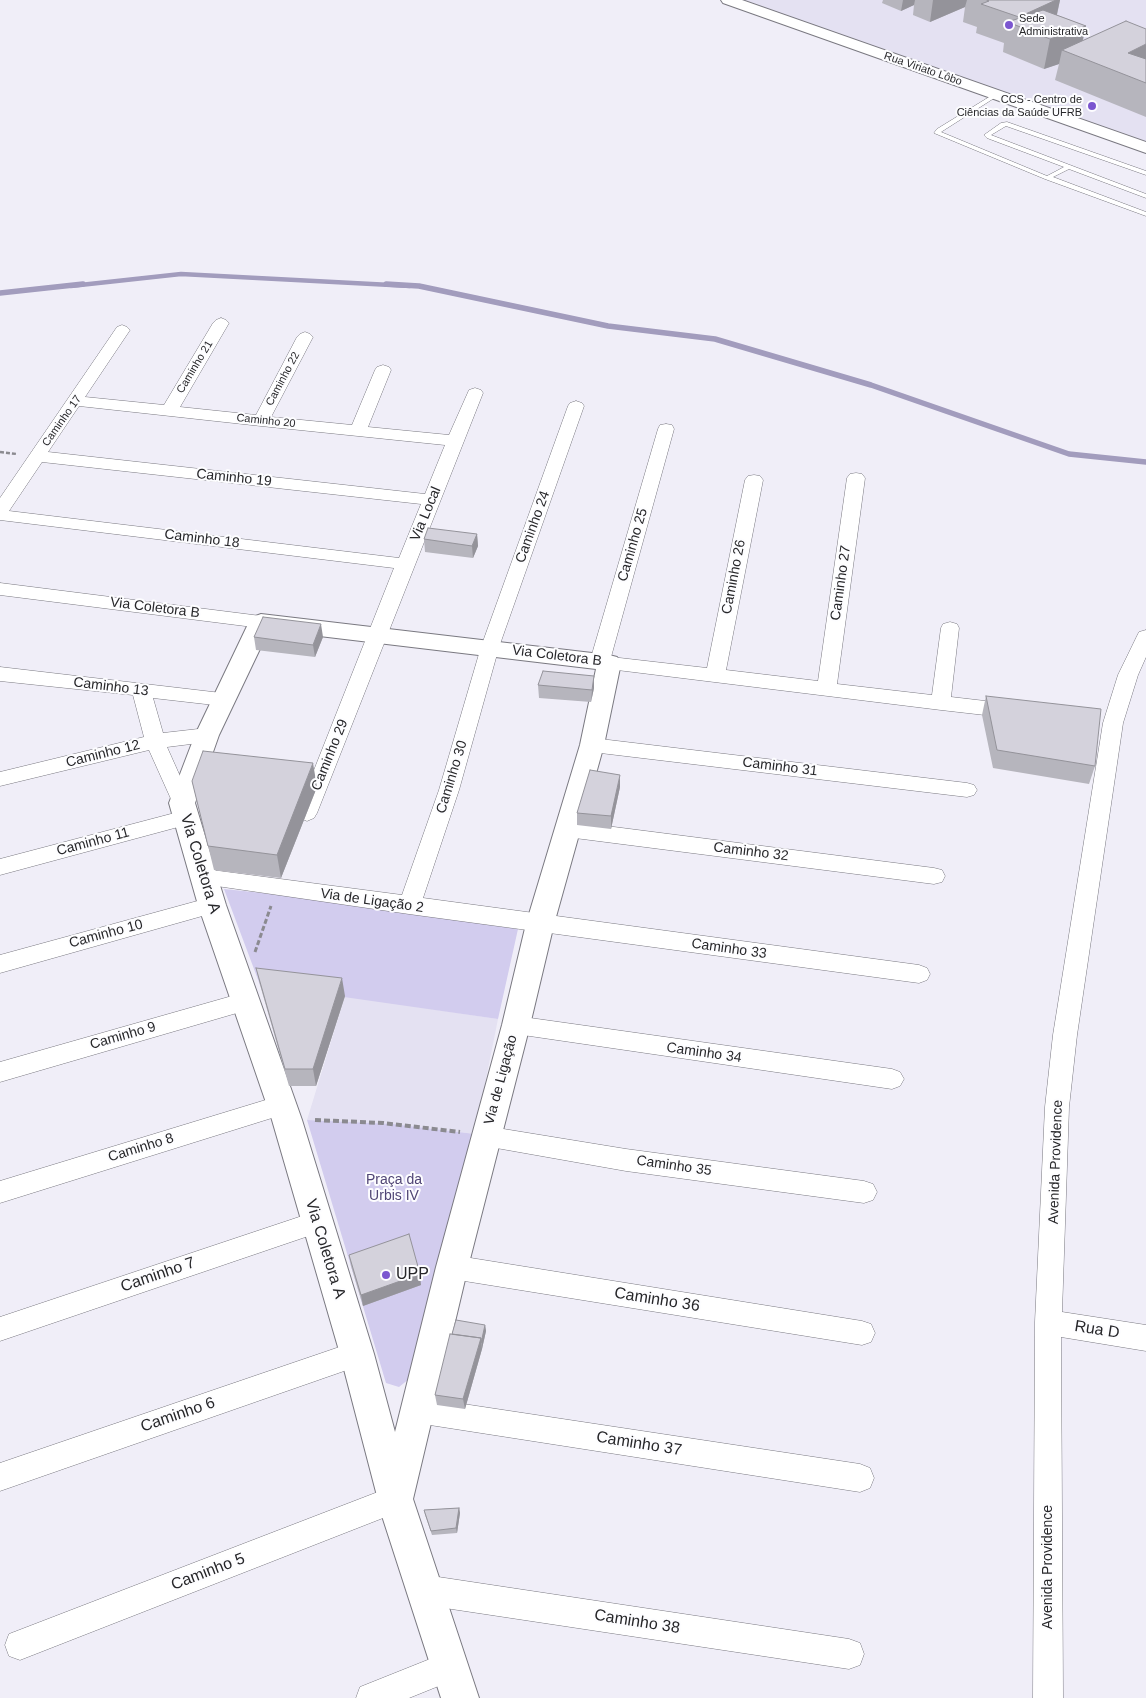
<!DOCTYPE html>
<html>
<head>
<meta charset="utf-8">
<style>
	body { margin:0 }
	canvas { display:block; background:#f0eef8 }
</style>
</head>
<body>
<canvas width="1146" height="1698"></canvas>
<script>
const context = document.querySelector('canvas').getContext('2d');
context.lineJoin = 'round';
function fillPath(path, color) { context.fillStyle = color; context.fill(path, 'evenodd'); }
const poly = rows => new Path2D(rows.map(r => 'M' + r).join(''));
function strokePath(path, color, width, dash) { context.strokeStyle = color; context.lineWidth = width; context.lineCap = dash ? 'butt' : 'round'; context.setLineDash(dash || []); context.stroke(path); }
function label(font, color, halo, rows, align = 'center') {
  context.font = font + ' Arial,sans-serif'; context.lineWidth = 4; context.setLineDash([]); context.textBaseline = 'middle'; context.strokeStyle = halo; context.fillStyle = color; for (const [text, x, y, turn = 0] of rows) {
    context.save(); context.translate(x, y); context.rotate((+turn || 0) * Math.PI / 180); context.textAlign = isNaN(turn) ? turn : align; if (halo) context.strokeText(text, 0, 0); context.fillText(text, 0, 0); context.restore();
  }
}
const built = poly([
	[733,0,1146,0,1146,144],
	[345,996,498,1019,475,1134,393,1124,307,1120]
]);
const green = poly([
	[224,889,301,897,518,929,498,1019,260,985],
	[307,1120,393,1124,475,1134,409,1379,399,1387,386,1383]
]);
const streamFar1 = poly([
	[71,286,181,274,410,286]
]);
const stream = poly([
	[386,284,419,286,608,326,715,339,871,385,1069,454,1146,462],
	[0,293,83,284]
]);
const pathFar2 = poly([
	[0,452,17,454]
]);
const pathFar1 = poly([
	[255,952,271,906]
]);
const path = poly([
	[315,1120,383,1123,460,1132]
]);
const service = poly([
	[994,94,999,95,941,132,1047,176,1064,167,987,138,984,135,1001,123,1007,122,1146,171,1146,175,1006,126,991,135,1146,194,1146,198,1069,169,1053,177,1146,212,1146,216,1045,179,934,133,937,129,994,94]
]);
const minor = poly([
	[221,318,226,320,229,323,180,407,256,415,297,337,300,334,305,332,310,334,313,337,271,417,352,425,375,370,377,367,383,365,389,367,391,370,368,427,449,435,469,390,475,388,481,390,483,393,317,813,314,818,307,821,300,818,297,813,394,568,0,520,0,498,117,327,122,325,127,327,130,330,85,397,164,405,213,323,216,320,221,318],
	[79,406,261,426,445,445,425,494,48,452,79,406],
	[42,462,421,504,399,558,9,511,42,462],
	[576,401,582,403,584,406,499,647,459,790,423,898,919,965,927,968,930,974,927,980,919,983,409,914,196,883,193,877,196,871,204,869,402,895,439,790,481,647,568,406,570,403,576,401],
	[666,424,672,425,674,429,611,657,707,668,745,480,748,476,754,475,760,476,763,480,726,670,818,681,847,478,850,474,856,473,862,474,865,478,837,684,932,695,941,628,943,624,950,622,957,624,959,628,951,697,1011,704,1018,706,1021,711,1018,716,1011,718,941,710,609,669,593,666,590,661,658,429,660,425,666,424],
	[0,583,261,616,268,618,270,622,268,626,261,628,0,595,0,583],
	[1146,630,1146,657,1138,675,1123,723,1077,1035,1069,1107,1062,1312,1146,1325,1146,1351,1061,1337,1063,1698,1033,1698,1035,1322,1045,1107,1053,1035,1103,723,1118,675,1137,636,1139,632,1146,630],
	[0,667,230,694,233,699,230,704,223,706,153,698,163,733,207,728,214,730,217,735,214,740,207,742,167,747,192,803,189,808,182,811,175,808,149,750,0,786,0,772,144,737,133,695,0,681,0,667],
	[592,738,967,783,974,785,977,790,974,795,967,797,592,752,585,750,582,745,585,740,592,738],
	[186,810,193,813,196,818,193,823,0,875,0,859,186,810],
	[567,821,934,868,942,870,945,876,942,882,934,884,567,837,560,834,556,829,560,824,567,821],
	[212,897,220,899,223,905,220,911,0,973,0,955,212,897],
	[246,992,254,994,257,1001,254,1008,0,1082,0,1062,246,992],
	[516,1016,892,1069,900,1072,904,1079,900,1086,892,1089,516,1034,508,1032,504,1025,508,1018,516,1016],
	[282,1095,291,1098,294,1105,291,1112,0,1203,0,1181,282,1095],
	[485,1126,626,1149,864,1181,873,1184,877,1192,873,1200,864,1203,626,1171,485,1146,476,1143,473,1136,476,1129,485,1126],
	[317,1211,326,1214,330,1222,326,1230,0,1341,0,1317,317,1211],
	[452,1255,862,1321,871,1324,875,1333,871,1342,862,1345,452,1279,443,1275,439,1267,443,1259,452,1255],
	[357,1341,367,1345,370,1354,367,1363,0,1491,0,1463,357,1341],
	[417,1397,860,1464,870,1468,874,1478,870,1488,860,1492,417,1423,407,1419,403,1410,407,1401,417,1397],
	[396,1485,406,1489,410,1499,406,1509,20,1660,9,1656,5,1645,9,1634,396,1485],
	[425,1575,849,1639,860,1643,864,1654,860,1665,849,1669,425,1605,415,1600,410,1590,415,1580,425,1575],
	[450,1651,461,1655,465,1666,461,1677,409,1698,356,1698,360,1687,450,1651]
]);
const tertiary = poly([
	[721,0,742,0,1146,142,1146,153,723,3,721,0],
	[261,614,609,655,617,657,621,663,604,745,554,924,530,1025,468,1267,413,1499,479,1698,441,1698,383,1519,340,1354,272,1120,198,905,169,803,195,735,249,622,253,617,261,614],
	[269,630,596,669,580,745,526,924,502,1025,436,1267,395,1432,374,1354,302,1120,226,905,195,803,219,735,269,630]
]);
const wall = poly([
	[883,0,933,0,932,6,933,0,1060,0,1057,15,1086,26,1083,40,1146,29,1146,117,1055,80,1059,64,1044,69,1003,52,1004,43,976,33,977,27,963,22,965,7,930,22,913,15,914,5,901,11,882,3],
	[477,534,478,546,473,558,425,552,424,539],
	[254,637,323,637,315,657,256,650],
	[594,676,594,688,591,702,539,698,538,685],
	[986,696,1095,766,1089,784,993,768,982,715],
	[192,781,317,787,281,878,214,870],
	[620,787,611,829,577,825,577,813],
	[256,968,345,996,316,1086,289,1086,260,985],
	[349,1255,421,1285,363,1306,351,1266],
	[485,1325,486,1331,482,1349,465,1409,437,1405,435,1395,452,1334],
	[459,1508,460,1513,457,1533,432,1535,425,1515,424,1510]
]);
const shadedWall = poly([
	[903,0,915,0,914,5,901,11],
	[933,0,967,0,965,7,930,22],
	[1056,0,1060,0,1054,27,1017,26,1019,17],
	[1086,26,1079,56,1062,50,1059,64,1044,69,1050,39],
	[1146,44,1146,70,1128,53],
	[477,534,478,546,473,558,472,546],
	[321,624,323,637,315,657,313,645],
	[594,676,594,688,591,702,592,690],
	[313,763,317,787,281,878,277,855],
	[620,775,620,787,611,829,611,816],
	[342,978,345,996,316,1086,313,1069],
	[420,1274,421,1285,363,1306,361,1295],
	[485,1325,486,1331,482,1349,481,1343],
	[481,1338,482,1349,465,1409,463,1399],
	[459,1508,460,1513,457,1533,456,1528]
]);
const building = poly([
	[987,0,1056,0,1019,17,981,4,989,1,987,0],
	[1043,10,1086,26,1050,39,1008,22,1043,10],
	[1126,21,1146,29,1146,44,1128,53,1146,59,1146,83,1062,50,1126,21],
	[428,528,477,534,472,546,424,539,428,528],
	[263,617,321,624,313,645,254,637,263,617],
	[543,671,594,676,592,690,538,685,543,671],
	[986,696,1101,709,1095,766,997,750,986,696],
	[203,751,313,763,277,855,208,846,192,781,203,751],
	[590,770,620,775,611,816,577,813,590,770],
	[256,968,342,978,313,1069,285,1069,256,968],
	[409,1234,420,1274,361,1295,349,1255,409,1234],
	[456,1320,485,1325,481,1343,481,1338,452,1334,456,1320],
	[450,1334,481,1338,463,1399,435,1395,450,1334],
	[459,1508,456,1528,431,1531,424,1510,459,1508]
]);
const markers = [
	[1009,25,5,"#7b56d0"],
	[1092,106,5,"#7b56d0"],
	[386,1275,5,"#7b56d0"]
];
const farPoinames = [
	["Sede",1019,19],
	["Administrativa",1019,32],
	["CCS - Centro de",1082,100,"right"],
	["Ciências da Saúde UFRB",1082,113,"right"]
];
const farStreetnames = [
	["Rua Viriato Lôbo",923,69,19],
	["Caminho 21",195,367,-59],
	["Caminho 22",283,379,-62],
	["Caminho 17",62,421,-55],
	["Caminho 20",266,421,6]
];
const streetNames = [
	["Caminho 19",234,478,6],
	["Via Local",426,514,-67],
	["Caminho 24",533,527,-70],
	["Caminho 18",202,539,7],
	["Caminho 25",633,545,-74],
	["Caminho 26",734,577,-79],
	["Caminho 27",841,583,-82],
	["Via Coletora B",155,608,7],
	["Via Coletora B",557,656,7],
	["Caminho 13",111,687,7],
	["Caminho 12",103,754,-14],
	["Caminho 29",330,755,-68],
	["Caminho 31",780,767,7],
	["Caminho 30",452,777,-73],
	["Caminho 11",93,842,-15],
	["Caminho 32",751,852,7],
	["Via de Ligação 2",372,901,8],
	["Caminho 10",106,934,-15],
	["Caminho 33",729,949,8],
	["Caminho 9",123,1036,-16],
	["Caminho 34",704,1053,8],
	["Via de Ligação",501,1080,-75],
	["Caminho 8",141,1148,-17],
	["Avenida Providence",1056,1162,-88],
	["Caminho 35",674,1166,8],
	["Avenida Providence",1048,1567,-90]
];
const parkNames = [
	["Praça da",394,1180],
	["Urbis IV",394,1196]
];
const nearStreetnames = [
	["Via Coletora A",200,864,73],
	["Via Coletora A",325,1249,73],
	["Caminho 7",158,1275,-19],
	["Caminho 36",657,1300,9],
	["Rua D",1097,1330,9],
	["Caminho 6",178,1415,-19],
	["Caminho 37",639,1444,9],
	["Caminho 5",208,1572,-21],
	["Caminho 38",637,1622,9]
];
const nearPoinames = [
	["UPP",396,1275]
];
fillPath(built, '#e4e1f2');
fillPath(green, '#d2ccee');
strokePath(streamFar1, '#a29cbd', 4.5);
strokePath(stream, '#a29cbd', 5.5);
strokePath(service, '#7a7981', 1);
strokePath(minor, '#7a7981', 1);
strokePath(tertiary, '#7a7981', 2);
strokePath(pathFar2, '#8b8a90', 2.5, [4, 2]);
strokePath(pathFar1, '#8b8a90', 3, [5, 2.5]);
strokePath(path, '#8b8a90', 4, [6, 3]);
fillPath(service, '#fff');
fillPath(minor, '#fff');
fillPath(tertiary, '#fff');
fillPath(wall, '#b6b5bd');
fillPath(shadedWall, '#94939a');
fillPath(building, '#d4d2dc');
strokePath(building, '#94939a', 1);
for (const [x, y, r, color] of markers) { const dot = new Path2D(); dot.arc(x, y, r, 0, 2 * Math.PI); context.fillStyle = color; context.fill(dot); strokePath(dot, '#fdfdff', 2); }
label('11px', '#27272a', '#fdfdff', farPoinames, 'left');
label('11px', '#27272a', '#fdfdff', farStreetnames);
label('14px', '#27272a', '#fdfdff', streetNames);
label('14px', '#504575', '#fdfdff', parkNames);
label('16px', '#27272a', '#fdfdff', nearStreetnames);
label('16px', '#27272a', '#fdfdff', nearPoinames, 'left');
</script>
</body>
</html>
